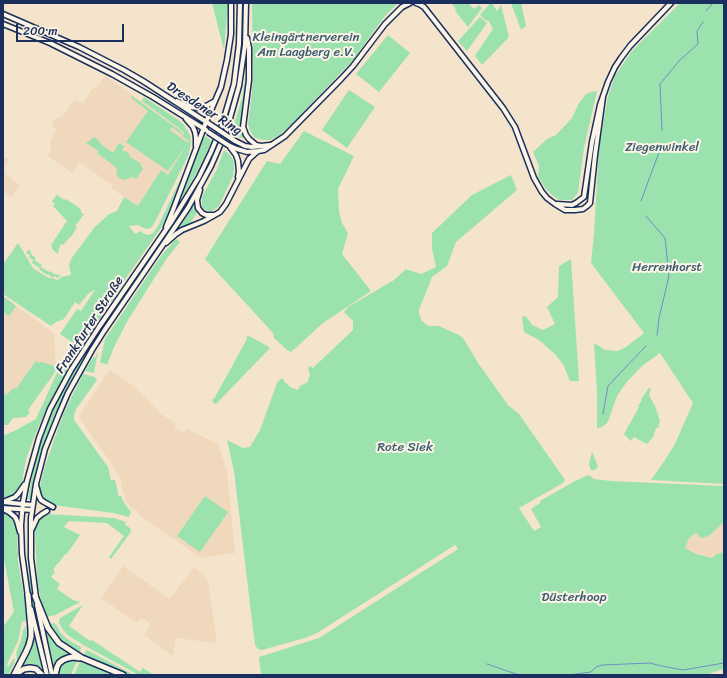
<!DOCTYPE html>
<html>
<head>
<meta charset="utf-8">
<style>
	body { margin:0 }
	#map { position:relative; width:727px; height:678px; overflow:hidden; background:#f4e4cc; font-family:Sriracha,sans-serif }
	canvas { display:block }
	.frame { position:absolute; inset:0; border:4px solid #1b2f5e; pointer-events:none }
	.scale { position:absolute; left:16px; top:24px; width:108px; height:18px; box-sizing:border-box; border:2px solid #1b2f5e; border-top:0; padding-left:5px; font-size:12px; line-height:14px; white-space:nowrap; color:#1b2f5e; -webkit-text-stroke:3px #fcf5e5; paint-order:stroke }
</style>
</head>
<body>
<div id="map">
<canvas width="727" height="678"></canvas>
<div class="frame"></div>
<div class="scale">200 m</div>
</div>
<script>
const context = document.querySelector('canvas').getContext('2d');
context.lineJoin = 'round';
function fillPath(path, color) { context.fillStyle = color; context.fill(path, 'evenodd'); }
const poly = rows => new Path2D(rows.map(r => 'M' + r).join(''));
function strokePath(path, color, width, dash) { context.strokeStyle = color; context.lineWidth = width; context.lineCap = dash ? 'butt' : 'round'; context.setLineDash(dash || []); context.stroke(path); }
function label(font, color, halo, rows, align = 'center') {
  context.font = font + ' Sriracha,sans-serif'; context.lineWidth = 4; context.setLineDash([]); context.textBaseline = 'middle'; context.strokeStyle = halo; context.fillStyle = color; for (const [text, x, y, turn = 0] of rows) {
    context.save(); context.translate(x, y); context.rotate((+turn || 0) * Math.PI / 180); context.textAlign = isNaN(turn) ? turn : align; if (halo) context.strokeText(text, 0, 0); context.fillText(text, 0, 0); context.restore();
  }
}
const built = poly([
	[105,76,180,129,184,132,189,141,168,175,161,170,138,206,111,188,112,185,79,162,72,173,48,156,51,149,50,143,56,130,52,124,54,119,62,117,73,101,75,100,80,103,83,103,94,87,96,88],
	[3,156,9,160,4,169,5,174,20,185,12,197,3,191],
	[3,296,54,333,56,368,55,372,28,410,30,412,26,417,13,418,8,425,3,425],
	[110,370,133,386,146,398,161,414,176,424,174,427,183,433,187,429,218,444,227,471,235,553,201,558,138,514,139,512,134,508,132,509,127,502,123,492,120,477,109,460,80,419,80,414],
	[724,522,724,552,717,554,712,558,696,554,685,548,689,538,694,534,697,533,703,538,710,535],
	[123,566,170,599,194,567,205,576,208,582,217,643,176,638,173,656,144,635,151,624,144,619,140,619,137,623,101,598]
]);
const green = poly([
	[212,3,228,3,224,50],
	[252,3,398,3,385,16,353,60,290,126,278,136,270,140,262,140,254,137,250,131,248,124,252,93,253,75],
	[451,3,468,3,474,9,479,5,482,8,468,27,455,11,456,9],
	[490,3,492,3,497,11,501,5,509,37,482,65,475,56,493,29,490,24,490,22,484,19,480,15],
	[511,3,521,3,526,26,521,30],
	[680,3,724,3,724,484,651,480,665,460,674,446,693,403,660,353,642,366,626,383,617,396,609,419,607,423,602,427,597,428,597,393,594,343,605,350,618,351,626,347,644,333,591,263,594,234,599,147,608,96,615,76,632,51],
	[480,17,487,23,467,51,458,41],
	[388,35,410,53,379,92,356,74],
	[246,75,247,75,247,80,246,93,241,123,241,132,244,137,242,138,237,136,232,131,242,98],
	[349,90,375,107,347,148,322,130],
	[597,91,584,148,578,193,572,200,559,200,552,195,546,189,538,177,539,166,533,152,547,139,556,135,572,118,579,103,586,94,591,92],
	[132,96,182,132,181,134,172,127,170,130,188,143,189,141,182,136,184,132,142,101,144,97,180,121,184,125,190,135,191,142,189,154,155,222,151,228,146,229,138,225,129,226,135,234,141,231,144,234,149,235,153,233,156,229,159,224,182,176,183,176,171,209,161,228,126,278,118,292,87,338,61,361,75,339,72,342,60,334,77,309,81,311,95,290,94,290,88,294,79,305,75,302,64,319,56,322,51,326,3,294,3,263,4,263,18,243,33,268,39,272,47,277,58,280,61,277,71,275,69,265,71,259,94,228,107,216,109,214,117,211,124,197,138,206,161,170,168,175,186,146,168,171,126,142,148,111,131,98],
	[304,131,354,156,338,189,339,211,342,223,348,233,342,254,371,291,323,323,291,352,287,350,274,338,273,333,205,259,267,161,280,164],
	[206,136,212,141,197,172,183,196,181,197,203,139],
	[94,137,98,140,102,145,113,153,119,143,124,146,122,151,126,151,129,154,130,157,140,163,143,169,136,179,132,177,124,180,119,178,116,173,117,169,113,165,97,153,99,151,86,143,91,140,92,138],
	[224,150,230,155,234,162,234,170,233,176,219,206,212,211,207,211,202,207,202,197,217,169],
	[511,175,517,190,456,242,447,266,432,277,425,295,419,309,419,314,422,321,428,326,439,326,459,335,463,338,478,363,508,405,519,414,563,477,565,480,563,483,519,508,534,531,541,527,531,509,540,503,540,501,575,481,589,475,594,479,611,481,724,486,724,522,710,535,703,538,699,537,697,533,694,534,689,538,685,548,696,554,712,558,717,554,724,552,724,669,717,671,709,674,708,675,261,675,259,657,319,638,458,549,455,545,317,633,305,638,262,650,258,649,255,645,253,629,234,471,227,440,243,448,250,447,260,430,277,383,279,380,283,378,284,381,290,387,298,390,300,386,306,383,308,381,310,375,308,368,310,366,313,368,334,348,353,330,353,321,344,312,348,307,394,280,406,269,421,274,432,269,436,267,432,249,432,233,472,195],
	[57,195,65,200,66,199,78,207,81,210,81,213,84,214,75,226,77,227,71,237,70,237,63,245,61,244,59,248,58,254,53,250,51,245,67,221,53,206,55,204,52,201],
	[195,199,196,207,198,211,191,222,191,225,176,232],
	[167,233,168,234,102,330,74,377,57,413,46,441,39,464,32,497,30,500,28,499,32,477,41,437,52,411,63,388,85,352],
	[176,239,180,242,167,258,128,320,114,347,107,365,100,362,105,339,161,256],
	[29,249,32,255,36,258,34,260,42,265,41,267,49,272,50,271,54,274,60,275,58,278,54,276,53,278,48,274,47,275,39,269,40,268,32,263,33,260,29,257,30,255,26,253],
	[571,259,579,381,570,381,563,364,555,354,539,340,524,332,522,317,525,316,529,320,532,325,543,330,555,324,547,307,558,297,559,266],
	[3,296,16,306,9,316,3,312],
	[248,336,249,336,269,347,269,349,217,403,215,404,213,402,212,399,214,399,247,339,246,337],
	[98,351,94,373,85,371,93,357,95,358],
	[36,361,39,363,41,362,45,363,54,366,55,367,55,372,28,410,30,412,26,417,13,418,8,425,3,425,3,393,7,395,12,389,13,389,14,388,16,389],
	[60,366,69,369,47,408,35,435,26,459,21,487,17,494,10,498,7,498,3,497,3,436,16,430,36,419],
	[83,374,95,377,97,380,76,409,74,415,74,420,108,467,111,480,115,480,118,492,118,496,121,496,125,504,131,512,129,517,113,513,54,505,48,503,42,499,41,495,39,491,45,466,53,443,63,415],
	[649,388,651,389,649,395,655,406,660,421,658,428,656,428,653,437,647,444,634,437,631,441,624,434,639,407,638,406,642,400,641,399],
	[592,452,598,466,597,468,595,470,591,470,589,465],
	[205,496,228,512,200,552,177,536],
	[3,512,10,514,14,518,17,525,18,562,28,620,22,622,18,641,7,664,8,667,14,658,15,660,14,664,8,675,3,675,3,627,14,612,3,554],
	[48,514,114,518,126,522,125,525,130,528,131,530,130,533,111,559,109,557,124,536,107,523,69,521,66,524,64,527,80,535,66,555,65,554,58,564,57,564,53,570,55,572,51,577,60,584,57,589,73,600,80,602,55,615,47,617,47,615,46,616,40,596,37,578,36,554,35,529,36,523,38,520,41,517],
	[24,517,25,518,24,533,25,554,39,625,50,675,49,675,28,585,24,554,23,533],
	[83,605,69,626,90,641,92,640,140,672,143,668,154,675,139,675,85,646,69,636,63,630,59,623,60,618],
	[44,622,48,631,73,654,54,670,43,623],
	[54,623,57,626,60,632,67,639,81,647,80,654,67,647,56,637,49,624],
	[28,626,28,636,26,644,24,651,14,669,17,660,16,653,21,640,23,630,25,627],
	[33,628,44,674,37,668,18,670],
	[87,650,134,675,127,675,83,656],
	[73,659,73,661,77,661,71,675,57,675,59,669,61,665,65,661],
	[80,662,84,664,85,663,106,672,109,675,74,675]
]);
const stream = poly([
	[706,11,713,3],
	[662,130,660,84,679,61,698,44,697,31,703,22],
	[641,201,661,147],
	[646,216,665,238,669,276,659,318,657,335],
	[603,414,608,386,623,370,646,346],
	[487,664,519,675],
	[662,666,683,670,724,663],
	[568,675,591,672,596,667,602,665,650,663,661,666]
]);
const secondary = poly([
	[416,3,419,4,424,7,503,108,515,127,534,178,542,192,547,198,555,204,565,210,575,210,583,209,587,206,590,203,595,155,603,97],
	[3,14,79,47,124,70,143,81,211,125],
	[3,24,50,43,112,74,153,97,206,130],
	[247,38,249,48,249,80,243,127,246,135,249,139,256,145,261,146],
	[177,101,189,107,200,108,208,105,215,101],
	[186,119,193,127,195,132,196,138,196,146],
	[235,141,245,146,252,147,270,145],
	[228,145,237,149,247,152,258,151,264,150,285,136,341,79,353,66,385,24,402,7,410,3],
	[230,147,236,155,238,161,239,172,238,177],
	[200,190,197,200,198,208,202,213,206,215,214,215],
	[557,204,572,205,576,203,584,197,592,142,600,105,608,82,615,67,621,58,630,46,671,3],
	[166,227,173,210,206,122,221,87,227,60,231,34,231,3],
	[166,243,176,234,182,230,204,221,220,212,226,204,249,159,258,151],
	[36,485,39,496,41,500,44,502,53,507],
	[3,502,15,497,18,494,25,484],
	[3,502,32,505],
	[3,508,32,510],
	[3,509,9,512,15,517,17,521,20,532],
	[32,529,37,518,42,514,47,511],
	[28,597,22,554,21,525,23,502,27,481,39,438,50,409,71,370,99,327,172,221,199,177,211,152,221,128,234,84,239,44,240,3],
	[36,598,31,558,31,518,36,484,45,449,59,414,68,393,92,350,104,331,188,208,211,166,227,129,239,86,245,45,246,3],
	[37,605,52,675],
	[31,609,47,675]
]);
const highway = poly([
	[35,596,48,628,59,643,82,658,123,675],
	[16,674,24,669,30,668,36,669,42,675],
	[14,675,26,652,29,645,31,637,31,629,28,595],
	[55,675,57,667,59,663,63,660,68,658,73,657,80,658]
]);
const secondaryBridge = poly([
	[211,125,235,141],
	[208,132,228,145]
]);
const parkNames = [
	["Kleingärtnerverein",306,38],
	["Am Laagberg e.V.",306,53],
	["Ziegenwinkel",662,148],
	["Herrenhorst",667,268],
	["Rote Siek",405,448],
	["Düsterhoop",574,598]
];
const streetNames = [
	["Dresdener Ring",204,109,33],
	["Frankfurter Straße",90,325,-57]
];
fillPath(built, '#efd8bb');
fillPath(green, '#9ce2af');
strokePath(stream, '#6b91bf', 1);
strokePath(secondary, '#1b2f5e', 7);
strokePath(highway, '#1b2f5e', 8);
strokePath(secondary, '#fcf5e5', 4);
strokePath(highway, '#fcf5e5', 5);
strokePath(secondaryBridge, '#1b2f5e', 7, []);
strokePath(secondaryBridge, '#fcf5e5', 4);
label('13px', '#3b5c72', '#fcf5e5', parkNames);
label('13px', '#1b2f5e', '#fcf5e5', streetNames);
</script>
</body>
</html>
